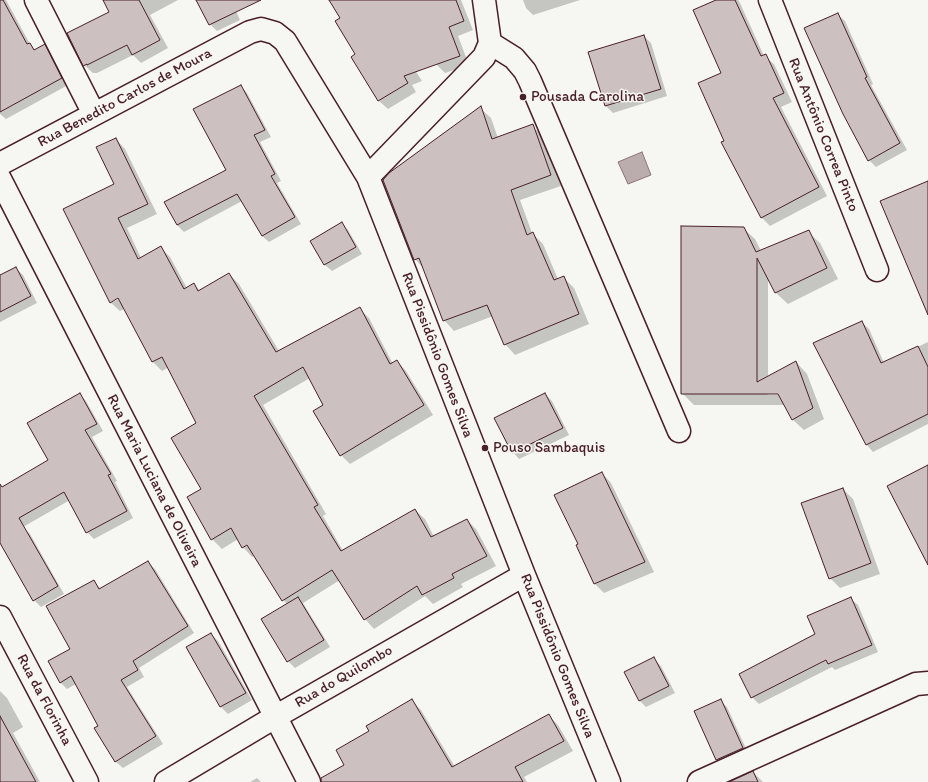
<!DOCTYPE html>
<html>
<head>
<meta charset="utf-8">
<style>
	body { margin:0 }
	canvas { display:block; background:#f6f6f2 }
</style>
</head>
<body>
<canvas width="928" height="782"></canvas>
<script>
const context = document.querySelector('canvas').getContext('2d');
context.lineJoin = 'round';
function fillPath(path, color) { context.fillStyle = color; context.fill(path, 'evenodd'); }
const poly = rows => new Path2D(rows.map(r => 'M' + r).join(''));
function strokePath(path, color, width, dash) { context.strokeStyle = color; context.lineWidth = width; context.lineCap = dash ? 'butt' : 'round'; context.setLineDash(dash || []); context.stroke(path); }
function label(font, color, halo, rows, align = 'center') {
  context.font = font + ' Itim,sans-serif'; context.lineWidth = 3; context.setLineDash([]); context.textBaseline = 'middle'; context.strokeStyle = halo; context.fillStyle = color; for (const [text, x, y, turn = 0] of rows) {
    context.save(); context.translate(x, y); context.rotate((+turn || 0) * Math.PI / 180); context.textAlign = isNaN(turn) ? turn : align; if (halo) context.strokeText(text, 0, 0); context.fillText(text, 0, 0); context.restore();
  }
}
const water = poly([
	[642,152,651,175,628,184,618,162,642,152]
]);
const shadow = poly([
	[0,0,6,0,30,44,35,50,44,46,51,52,68,85,6,119,0,114],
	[104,0,178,0,150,15,168,48,141,63,133,55,97,73,93,73,84,65,111,13],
	[198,0,258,0,236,11,240,20,217,31,210,24],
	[331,0,370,0,422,81,412,85,416,92,388,109,379,101,353,57,356,55,342,18],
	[410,0,461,0,473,30,458,36,469,65,445,73,436,64],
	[523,0,580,0,533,15,526,8],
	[719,0,738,0,740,3,764,56,774,64,792,102,781,107,827,196,770,226,762,218,723,143,725,142],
	[838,15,845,21,873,84,871,85,907,150,876,167,869,160],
	[644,36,651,43,667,96,613,113,606,106,590,53],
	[241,86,247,93,271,137,260,142,281,181,277,183,301,224,269,242,262,236,242,201,184,232,177,225,227,170],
	[480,108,491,118,498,138,532,126,543,136,561,186,520,200,532,233,543,244,558,279,563,277,574,288,589,324,515,355,505,344,493,316,454,331,444,320,424,269,415,259],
	[116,139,125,149,157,214,127,228,141,258,161,248,170,257,187,288,194,284,200,291,229,274,239,284,279,351,360,309,369,318,393,364,397,361,406,371,433,415,350,464,341,455,324,405,310,378,263,405,326,514,323,516,343,551,415,510,425,519,434,537,467,520,476,529,496,566,461,584,463,587,433,604,425,596,374,629,365,619,340,580,303,603,330,647,295,668,288,661,287,605,255,555,252,557,243,547,238,539,222,549,212,539,202,489,197,423,169,367,162,371,153,362,124,309,120,311,110,302,116,185],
	[121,295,122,297,113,302,113,300],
	[341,224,348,230,362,254,332,271,325,265,311,242],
	[743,228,755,239,761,251,808,232,820,243,838,279,788,304,776,293,768,277,768,378,796,362,807,374,824,419,804,430,792,419,785,405,694,405,682,393],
	[769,393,783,393,782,395,767,395],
	[16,268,23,275,37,303,0,322,0,276],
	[862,322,869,329,884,363,928,342,928,424,873,452,867,445,814,344],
	[80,394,86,401,103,431,92,437,117,481,115,482,133,518,94,539,87,532,70,500,23,527,30,534,64,594,41,607,34,600,0,541,0,489,49,460],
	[545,394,552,401,569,435,519,459,513,452],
	[602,473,611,483,654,572,604,593,595,584,578,545],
	[843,489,853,499,880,574,840,588,830,578],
	[148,562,155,569,194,633,139,668,144,677,127,687,163,744,123,768,116,762,95,729,99,726,76,684,67,689,60,682,93,581,101,589],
	[851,599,858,605,878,652,835,670,832,667,759,704,752,697],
	[211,634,218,641,252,700,228,714,221,707,187,648],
	[654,659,661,666,675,693,646,707,639,700],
	[0,691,7,698,23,727,13,733,40,782,0,782],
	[411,700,421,710,455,767,549,716,558,725,573,751,524,777,527,782,332,782,370,731],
	[720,700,727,707,749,755,724,767,717,760,695,712],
	[753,772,763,782,732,782],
	[257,778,261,782,250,782]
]);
const building = poly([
	[0,0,3,0,27,44,30,43,34,50,45,44,62,78,0,112,0,0],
	[103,0,139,0,160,40,132,55,127,45,87,65,87,64,83,66,67,33,109,12,103,0],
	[196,0,261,0,209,25,196,0],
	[329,0,456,0,464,21,449,27,460,56,404,76,408,83,378,101,351,57,355,54,335,21,340,18,329,0],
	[716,0,735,0,761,56,766,54,784,93,773,98,819,187,761,218,721,142,724,141,698,83,721,73,693,10,716,0],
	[838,13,867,77,865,78,900,143,868,161,843,114,804,28,838,13],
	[644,35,661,89,605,106,588,52,644,35],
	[241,85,265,130,254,135,275,174,271,176,295,217,262,236,237,194,177,225,164,202,226,170,193,109,241,85],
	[481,106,492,139,533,124,551,175,511,190,527,235,533,232,554,280,564,276,579,314,504,345,487,305,443,321,419,258,414,260,383,180,389,173,481,106],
	[116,138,148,204,118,218,138,259,161,246,184,289,194,283,198,291,229,273,276,352,360,307,390,364,397,360,424,405,340,456,313,411,323,405,303,367,254,396,318,505,314,507,341,551,415,509,431,537,467,519,487,556,452,574,454,578,422,595,417,586,364,620,332,570,282,601,247,545,242,548,231,528,211,540,187,497,201,489,171,438,196,423,162,357,152,362,118,298,110,303,63,209,114,184,96,147,116,138],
	[928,181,928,315,880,201,928,181],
	[342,222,356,247,324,265,310,241,342,222],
	[681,226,744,227,756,252,809,230,827,268,775,293,757,258,757,382,796,361,813,408,792,420,778,394,681,394,681,226],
	[16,267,31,296,0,312,0,275,16,267],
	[862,321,881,363,918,346,928,367,928,414,866,445,813,343,862,321],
	[80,393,97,424,85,430,111,474,108,475,127,511,86,533,64,492,19,518,58,586,33,601,0,543,0,484,2,487,48,460,27,423,80,393],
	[545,393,563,428,512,453,494,418,545,393],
	[928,465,928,565,887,486,928,465],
	[602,472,645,562,594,584,576,545,578,544,554,495,602,472],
	[843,488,871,563,829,579,801,503,843,488],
	[148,561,188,626,133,661,138,670,121,680,156,736,115,762,94,728,98,726,71,676,60,683,48,661,70,649,46,606,94,580,99,589,148,561],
	[298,597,324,640,287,662,261,619,298,597],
	[851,597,872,645,828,664,826,660,751,698,739,674,815,634,807,616,851,597],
	[211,633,246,693,220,707,186,647,211,633],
	[654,657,669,686,639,701,624,672,654,657],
	[412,699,452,767,549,714,564,741,515,767,523,782,321,782,321,778,344,765,336,750,369,731,366,726,412,699],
	[721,699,743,748,716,760,694,711,721,699],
	[0,716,36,782,0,782,0,716],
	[753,771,758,782,729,782,753,771]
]);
const minor = poly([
	[36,0,94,114],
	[770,0,877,270],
	[490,43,514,58,525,71,530,81,679,431],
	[0,164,250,32,261,29,275,33,285,41,368,177,524,575,609,782],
	[368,177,484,57,490,43,484,0],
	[0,179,309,782],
	[0,617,87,782],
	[166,782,275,717,524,575],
	[699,782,916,684,928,683]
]);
const markers = [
	[523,97,4,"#4a1f2b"],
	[485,448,4,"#4a1f2b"]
];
const poiNames = [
	["Pousada Carolina",531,97],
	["Pouso Sambaquis",493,448]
];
const streetNames = [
	["Rua Benedito Carlos de Moura",125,98,-28],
	["Rua Antônio Correa Pinto",823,135,68],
	["Rua Pissidônio Gomes Silva",437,355,69],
	["Rua Maria Luciana de Oliveira",154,481,63],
	["Rua Pissidônio Gomes Silva",557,656,68],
	["Rua do Quilombo",344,677,-30],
	["Rua da Florinha",44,700,62]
];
fillPath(water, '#bbadae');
strokePath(water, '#8e747a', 1);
fillPath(shadow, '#0003');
fillPath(building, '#ccc1c0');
strokePath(building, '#4a1f2b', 1);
strokePath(minor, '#4a1f2b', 25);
strokePath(minor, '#f6f6f2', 22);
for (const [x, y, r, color] of markers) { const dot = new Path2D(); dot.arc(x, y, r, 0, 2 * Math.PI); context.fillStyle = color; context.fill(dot); strokePath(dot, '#f6f6f2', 1.5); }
label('15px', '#4a1f2b', '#f6f6f2', poiNames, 'left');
label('15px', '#4a1f2b', '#f6f6f2', streetNames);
</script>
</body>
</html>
